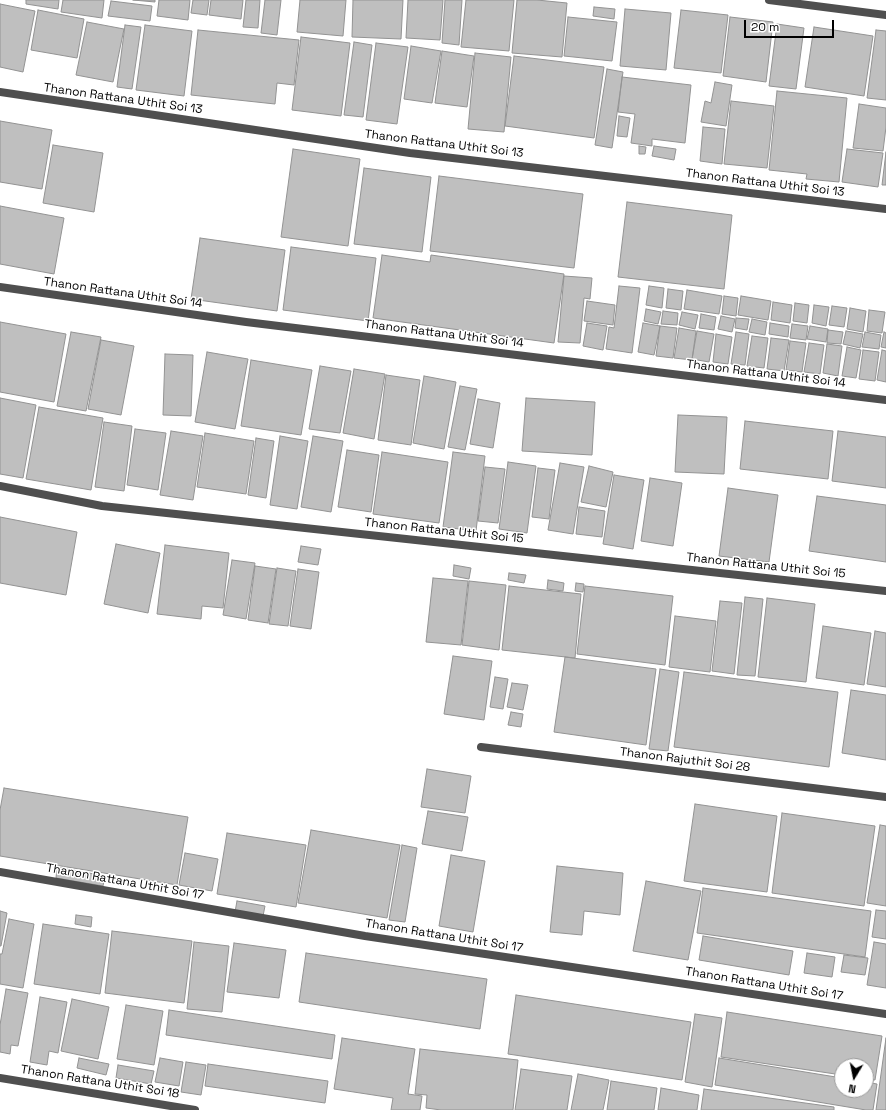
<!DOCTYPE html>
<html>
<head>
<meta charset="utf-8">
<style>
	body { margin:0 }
	#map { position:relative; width:886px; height:1110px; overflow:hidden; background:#fff; font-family:"Space Grotesk",sans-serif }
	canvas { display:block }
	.north { position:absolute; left:834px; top:1058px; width:40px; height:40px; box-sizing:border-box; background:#fff; border:1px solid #999; border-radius:50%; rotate:190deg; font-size:11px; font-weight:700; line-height:16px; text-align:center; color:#000 }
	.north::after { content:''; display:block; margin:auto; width:14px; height:18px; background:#000; clip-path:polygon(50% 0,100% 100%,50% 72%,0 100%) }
	.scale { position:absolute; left:744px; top:20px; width:90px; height:18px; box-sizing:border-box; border:2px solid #000; border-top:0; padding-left:5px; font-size:12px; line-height:14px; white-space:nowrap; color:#000; -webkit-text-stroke:3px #fff; paint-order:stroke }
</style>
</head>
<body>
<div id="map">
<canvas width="886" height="1110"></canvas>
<div class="north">N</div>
<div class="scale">20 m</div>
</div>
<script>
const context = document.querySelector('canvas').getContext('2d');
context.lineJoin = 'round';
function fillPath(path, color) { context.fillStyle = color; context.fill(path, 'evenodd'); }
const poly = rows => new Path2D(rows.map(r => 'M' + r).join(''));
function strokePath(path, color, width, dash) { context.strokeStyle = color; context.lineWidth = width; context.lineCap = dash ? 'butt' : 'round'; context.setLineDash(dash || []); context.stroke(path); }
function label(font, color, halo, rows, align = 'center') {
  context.font = font + ' "Space Grotesk",sans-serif'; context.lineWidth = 3; context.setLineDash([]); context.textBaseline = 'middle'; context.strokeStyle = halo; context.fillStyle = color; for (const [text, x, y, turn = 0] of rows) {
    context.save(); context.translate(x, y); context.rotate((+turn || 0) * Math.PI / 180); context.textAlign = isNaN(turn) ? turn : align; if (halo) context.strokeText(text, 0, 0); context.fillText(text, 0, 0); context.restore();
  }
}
const building = poly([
	[26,0,59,0,58,9,26,4,26,0],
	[63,0,104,0,102,18,61,12,63,0],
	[133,0,155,0,155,2,133,0],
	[159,0,190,0,188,20,157,16,159,0],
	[193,0,209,0,207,15,191,13,193,0],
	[211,0,243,0,241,19,209,15,211,0],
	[246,0,260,0,258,28,243,27,246,0],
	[265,0,281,0,277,35,261,33,265,0],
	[300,0,346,0,343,36,297,32,300,0],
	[353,0,403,0,401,39,352,37,353,0],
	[408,0,443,0,440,40,406,38,408,0],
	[445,0,462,0,459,45,442,43,445,0],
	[466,0,514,0,509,51,461,47,466,0],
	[517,0,537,0,567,3,562,57,512,53,517,0],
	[111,1,152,6,150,21,108,16,111,1],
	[0,4,35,11,23,72,0,67,0,4],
	[594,7,615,9,614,19,593,16,594,7],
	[625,9,671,13,666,70,620,66,625,9],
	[38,10,84,19,77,58,31,50,38,10],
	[681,10,728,15,721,73,674,68,681,10],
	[568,17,617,22,612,61,564,56,568,17],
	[730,17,773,22,766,82,723,76,730,17],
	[87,22,124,29,113,82,76,75,87,22],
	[777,24,804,28,796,89,769,86,777,24],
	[125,25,141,27,132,89,117,87,125,25],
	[145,25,192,31,184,96,136,90,145,25],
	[814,27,873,36,864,96,805,87,814,27],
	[198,30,299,40,294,85,277,83,275,104,191,95,198,30],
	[876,30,886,31,886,100,867,98,876,30],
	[301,37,350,43,341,116,292,110,301,37],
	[354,42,372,45,363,117,344,115,354,42],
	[376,43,408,47,397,124,366,120,376,43],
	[411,46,441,51,432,103,404,99,411,46],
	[442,51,474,56,467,107,435,103,442,51],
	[475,53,511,57,504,132,468,129,475,53],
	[514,56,604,67,594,138,505,126,514,56],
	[607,69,623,72,612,148,595,145,607,69],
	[622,77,691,85,685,143,652,139,652,146,631,143,635,114,618,112,622,77],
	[715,82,732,85,726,126,701,122,705,101,711,103,715,82],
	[777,91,847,98,839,182,806,179,807,174,769,170,777,91],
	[731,101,774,106,767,168,724,164,731,101],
	[859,104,886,108,886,127,883,151,853,148,859,104],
	[619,116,630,118,627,137,617,136,619,116],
	[0,121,52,130,42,189,0,182,0,121],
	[703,127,725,129,722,164,700,161,703,127],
	[53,145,103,153,94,212,43,203,53,145],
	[639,146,646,147,645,154,639,154,639,146],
	[654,146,676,149,674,160,652,156,654,146],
	[293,149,360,159,348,246,281,237,293,149],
	[847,149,883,153,878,187,842,182,847,149],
	[886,152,886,185,882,185,886,152],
	[364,168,431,177,422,252,354,244,364,168],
	[439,176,583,194,574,268,430,251,439,176],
	[627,202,732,215,724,289,618,277,627,202],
	[0,206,64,218,54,274,0,264,0,206],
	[200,238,285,250,277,311,191,299,200,238],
	[291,247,376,258,368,321,283,310,291,247],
	[382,255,430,262,431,255,564,274,554,343,373,318,382,255],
	[564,276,592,278,590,299,584,298,580,343,558,342,564,276],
	[619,286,640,288,632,353,606,349,609,327,614,328,619,286],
	[649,286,664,288,662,308,646,305,649,286],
	[668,289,683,291,681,310,666,308,668,289],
	[687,290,722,296,719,314,684,309,687,290],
	[724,296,738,298,736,316,722,314,724,296],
	[741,296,771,301,768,320,738,315,741,296],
	[587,301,615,305,613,325,584,321,587,301],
	[773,302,792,305,790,323,771,320,773,302],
	[795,303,809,305,807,323,793,321,795,303],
	[814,305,829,307,826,326,812,323,814,305],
	[832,306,847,308,844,327,829,325,832,306],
	[850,308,866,311,863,332,847,329,850,308],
	[646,309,661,312,658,324,644,321,646,309],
	[869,310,885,312,882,333,867,331,869,310],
	[663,311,678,313,677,325,661,324,663,311],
	[682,312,698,315,695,329,679,325,682,312],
	[701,314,716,317,714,330,699,328,701,314],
	[721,316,735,319,732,332,718,329,721,316],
	[736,318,749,319,747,330,735,328,736,318],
	[752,319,767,322,765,335,749,332,752,319],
	[0,322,66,334,54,402,0,392,0,322],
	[587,323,607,326,603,350,583,346,587,323],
	[643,323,660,326,654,355,638,352,643,323],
	[770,323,789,326,788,337,769,334,770,323],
	[792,324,808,326,806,340,790,338,792,324],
	[660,326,677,328,673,358,656,356,660,326],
	[810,326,828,329,826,342,807,339,810,326],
	[679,328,696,331,692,360,674,358,679,328],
	[828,330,843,332,841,344,827,343,828,330],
	[697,331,714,334,709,362,692,359,697,331],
	[846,331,863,334,860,348,843,344,846,331],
	[71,332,101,337,86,411,57,406,71,332],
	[736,332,749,334,745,365,731,364,736,332],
	[865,332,881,335,879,349,862,347,865,332],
	[884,332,886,333,886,348,881,347,884,332],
	[716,334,732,337,728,364,713,362,716,334],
	[752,336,768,338,764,368,747,366,752,336],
	[771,338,789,340,784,371,767,369,771,338],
	[101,340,134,346,121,415,88,409,101,340],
	[790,341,806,343,802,372,786,370,790,341],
	[809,343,824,345,820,374,804,372,809,343],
	[827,344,842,346,838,376,823,373,827,344],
	[847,347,861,350,856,378,842,376,847,347],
	[863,350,879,352,875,381,859,379,863,350],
	[882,350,886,351,886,382,877,380,882,350],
	[207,352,248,359,235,429,195,422,207,352],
	[165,354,193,355,191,416,163,415,165,354],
	[251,360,312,370,301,435,241,426,251,360],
	[320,366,351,371,340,433,309,429,320,366],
	[354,369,385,374,374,439,343,433,354,369],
	[386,375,420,380,411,445,378,440,386,375],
	[424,376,456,382,444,449,413,443,424,376],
	[460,386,477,389,465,450,448,447,460,386],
	[0,398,36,405,23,478,0,474,0,398],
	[526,398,595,402,592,455,522,451,526,398],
	[478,399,500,403,493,448,470,444,478,399],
	[39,407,103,418,91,490,26,479,39,407],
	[678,415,727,417,724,474,675,472,678,415],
	[745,421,833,431,828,479,740,469,745,421],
	[104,422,132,426,124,491,95,487,104,422],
	[135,429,166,433,158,490,127,485,135,429],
	[171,431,203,436,193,500,160,495,171,431],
	[838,431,886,437,886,488,832,481,838,431],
	[205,433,254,441,246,494,197,487,205,433],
	[280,436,308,441,297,509,270,505,280,436],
	[313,436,343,441,331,512,301,507,313,436],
	[256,438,274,441,266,498,248,495,256,438],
	[347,450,379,455,371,512,338,507,347,450],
	[382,452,448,462,439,523,373,514,382,452],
	[453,452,485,456,476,531,443,527,453,452],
	[508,462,536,466,527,533,499,529,508,462],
	[560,463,584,467,573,534,548,530,560,463],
	[589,466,613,472,606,507,581,502,589,466],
	[485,467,505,469,498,523,478,521,485,467],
	[538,468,555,470,549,519,532,517,538,468],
	[614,475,644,480,633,549,603,544,614,475],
	[650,478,682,483,673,546,641,541,650,478],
	[728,488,778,495,769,562,719,556,728,488],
	[817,496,886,505,886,562,809,551,817,496],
	[579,507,605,511,602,537,576,534,579,507],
	[0,517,77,532,66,595,0,583,0,517],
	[116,544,160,553,148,613,104,604,116,544],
	[165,545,229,553,223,608,202,606,201,619,157,614,165,545],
	[301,546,321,549,318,565,298,562,301,546],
	[232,560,255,563,246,619,223,615,232,560],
	[454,565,471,568,469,579,453,576,454,565],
	[255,566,276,569,268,623,248,620,255,566],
	[277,568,296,571,288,626,269,624,277,568],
	[298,569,319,572,311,629,290,626,298,569],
	[509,573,526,575,524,583,508,580,509,573],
	[433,578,468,581,461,645,426,642,433,578],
	[548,580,564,583,563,591,547,589,548,580],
	[469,581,506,585,499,650,462,645,469,581],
	[576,583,584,584,583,592,575,591,576,583],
	[509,586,581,594,575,658,502,650,509,586],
	[585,586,673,596,665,665,577,654,585,586],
	[745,597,763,599,755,676,737,675,745,597],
	[767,598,815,604,806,682,758,677,767,598],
	[720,601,742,603,734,674,712,671,720,601],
	[675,616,716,621,710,672,669,667,675,616],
	[823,626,871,633,864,685,816,678,823,626],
	[875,631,886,633,886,687,867,684,875,631],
	[453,656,492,661,484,720,444,714,453,656],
	[565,657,656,669,646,745,554,732,565,657],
	[660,669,679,672,668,751,649,749,660,669],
	[684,672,838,692,829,767,674,747,684,672],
	[495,677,508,679,503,709,490,707,495,677],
	[512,683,528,685,523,710,507,707,512,683],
	[851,690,886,695,886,760,842,753,851,690],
	[511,712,523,714,521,727,508,725,511,712],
	[427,769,471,776,465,813,421,807,427,769],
	[4,788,188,817,177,885,0,856,0,810,4,788],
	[695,804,777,816,767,892,684,881,695,804],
	[428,811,468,817,462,851,422,844,428,811],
	[782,813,875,826,864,906,772,893,782,813],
	[880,825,886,826,886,906,867,903,880,825],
	[311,830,400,845,387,918,298,903,311,830],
	[227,833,306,845,296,907,217,894,227,833],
	[402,845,417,848,405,922,389,920,402,845],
	[185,853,218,859,212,891,179,885,185,853],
	[451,855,485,861,473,932,439,926,451,855],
	[557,866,623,873,620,915,584,911,582,935,550,932,557,866],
	[57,867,105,876,103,886,56,878,57,867],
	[646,881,701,891,688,960,633,951,646,881],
	[703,888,871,911,865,957,697,933,703,888],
	[237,901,265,906,263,916,235,912,237,901],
	[876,910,886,911,886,939,872,937,876,910],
	[0,911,7,913,1,946,0,946,0,911],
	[76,915,92,917,91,927,75,924,76,915],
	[9,919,34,924,23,988,0,984,0,954,2,954,9,919],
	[43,924,109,934,100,994,34,984,43,924],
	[112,931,192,941,184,1003,105,993,112,931],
	[703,936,793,951,789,975,699,960,703,936],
	[194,942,229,946,222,1012,187,1009,194,942],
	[874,942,886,944,886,988,867,985,874,942],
	[234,943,286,950,279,998,227,992,234,943],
	[306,953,487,979,480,1029,299,1002,306,953],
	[807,953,835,957,832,977,804,973,807,953],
	[844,955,868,958,865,975,841,972,844,955],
	[6,989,28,993,18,1046,11,1045,10,1054,0,1052,0,1025,6,989],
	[516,995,691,1022,682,1080,508,1054,516,995],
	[40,997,67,1002,58,1053,49,1051,47,1065,30,1062,40,997],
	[72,999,109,1007,98,1059,61,1051,72,999],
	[126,1005,163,1011,154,1065,117,1059,126,1005],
	[169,1010,335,1035,332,1059,166,1035,169,1010],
	[727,1012,882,1036,875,1080,866,1079,866,1066,842,1066,842,1075,721,1057,727,1012],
	[695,1014,722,1018,712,1087,685,1082,695,1014],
	[342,1038,415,1049,408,1094,422,1096,420,1110,391,1110,393,1098,334,1089,342,1038],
	[886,1038,886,1110,876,1110,886,1038],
	[420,1049,518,1060,513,1110,441,1110,426,1108,427,1095,415,1094,420,1049],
	[79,1058,109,1064,106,1075,77,1068,79,1058],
	[160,1058,183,1062,179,1086,155,1082,160,1058],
	[719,1058,842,1078,842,1090,866,1090,866,1082,877,1084,873,1110,866,1110,715,1085,719,1058],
	[186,1062,206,1065,201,1095,181,1092,186,1062],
	[208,1064,328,1081,325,1103,205,1086,208,1064],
	[118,1065,154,1071,151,1084,116,1078,118,1065],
	[521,1069,572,1076,567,1110,515,1110,521,1069],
	[578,1074,609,1080,603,1110,571,1110,578,1074],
	[611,1081,657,1088,654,1110,607,1110,611,1081],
	[661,1088,699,1095,697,1110,658,1110,661,1088],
	[704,1089,834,1107,834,1110,701,1110,704,1089]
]);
const minor = poly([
	[769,0,886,15],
	[0,92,410,153,886,209],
	[0,287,246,322,886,400],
	[0,486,102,506,886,591],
	[481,747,886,797],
	[0,872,365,936,886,1014],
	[0,1078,195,1110]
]);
const streetNames = [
	["Thanon Rattana Uthit Soi 13",123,99,8],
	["Thanon Rattana Uthit Soi 13",444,144,7],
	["Thanon Rattana Uthit Soi 13",765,183,7],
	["Thanon Rattana Uthit Soi 14",123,293,8],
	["Thanon Rattana Uthit Soi 14",444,334,7],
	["Thanon Rattana Uthit Soi 14",766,374,7],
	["Thanon Rattana Uthit Soi 15",444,531,6],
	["Thanon Rattana Uthit Soi 15",766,566,6],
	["Thanon Rajuthit Soi 28",685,760,7],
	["Thanon Rattana Uthit Soi 17",125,882,10],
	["Thanon Rattana Uthit Soi 17",444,936,9],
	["Thanon Rattana Uthit Soi 17",764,984,9],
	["Thanon Rattana Uthit Soi 18",100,1082,9]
];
fillPath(building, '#bfbfbf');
strokePath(building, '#939393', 1);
strokePath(minor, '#4f4f4f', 8);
label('12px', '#000', '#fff', streetNames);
</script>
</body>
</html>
